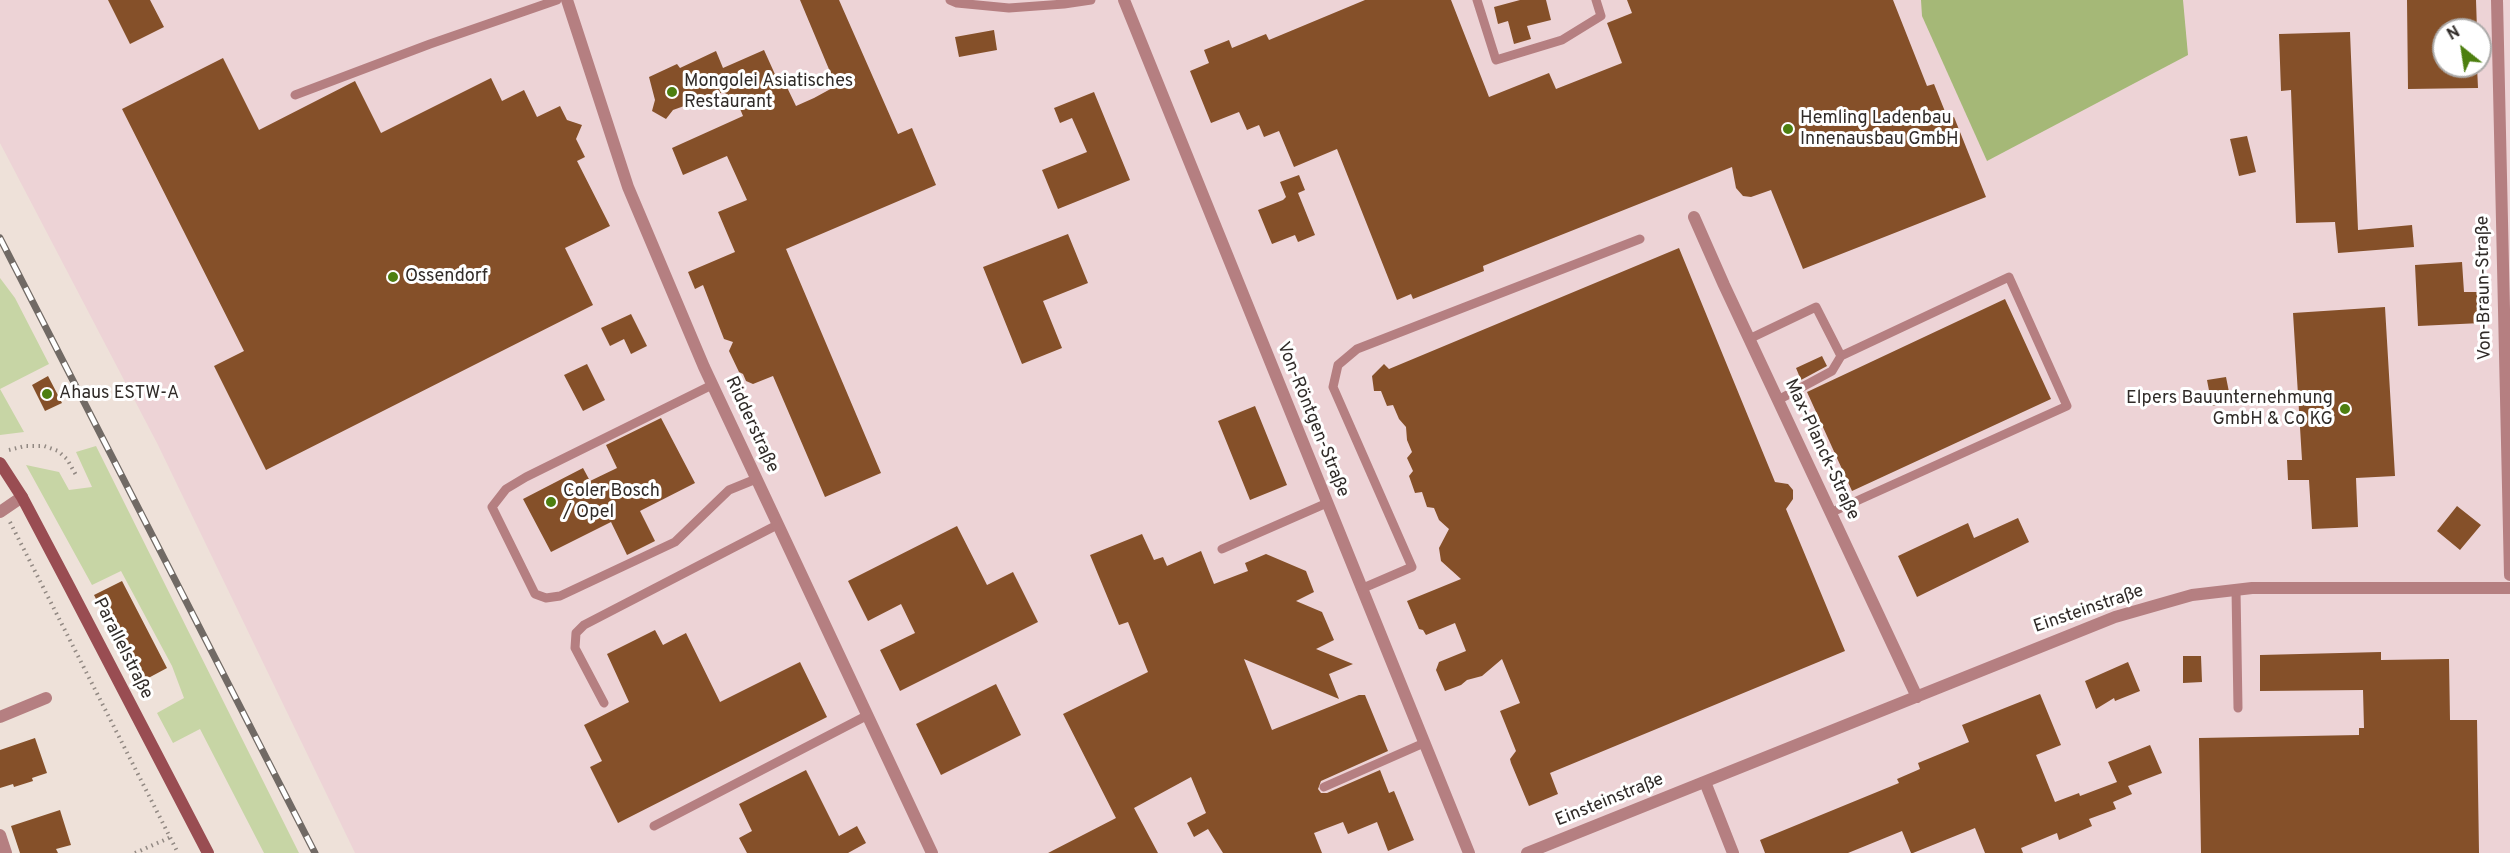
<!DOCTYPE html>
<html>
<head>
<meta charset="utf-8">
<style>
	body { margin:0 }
	#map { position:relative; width:2510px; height:853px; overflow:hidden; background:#eee1d9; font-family:Overpass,sans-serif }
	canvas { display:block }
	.north { position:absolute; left:2432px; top:18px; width:60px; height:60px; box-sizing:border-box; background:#fff; border:2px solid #acaaa9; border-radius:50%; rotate:330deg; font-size:16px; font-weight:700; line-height:24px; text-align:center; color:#302b28 }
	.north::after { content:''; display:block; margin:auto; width:21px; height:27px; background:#4d7f10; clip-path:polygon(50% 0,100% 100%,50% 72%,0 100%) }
</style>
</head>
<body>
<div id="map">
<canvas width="2510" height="853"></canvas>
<div class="north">N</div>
</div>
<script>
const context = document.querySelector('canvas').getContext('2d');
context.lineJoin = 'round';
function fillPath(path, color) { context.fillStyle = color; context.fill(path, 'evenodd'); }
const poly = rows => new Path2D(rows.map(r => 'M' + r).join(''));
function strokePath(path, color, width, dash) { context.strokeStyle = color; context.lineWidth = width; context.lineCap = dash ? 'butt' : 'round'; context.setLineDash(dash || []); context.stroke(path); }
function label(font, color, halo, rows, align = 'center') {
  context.font = font + ' Overpass,sans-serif'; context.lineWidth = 6; context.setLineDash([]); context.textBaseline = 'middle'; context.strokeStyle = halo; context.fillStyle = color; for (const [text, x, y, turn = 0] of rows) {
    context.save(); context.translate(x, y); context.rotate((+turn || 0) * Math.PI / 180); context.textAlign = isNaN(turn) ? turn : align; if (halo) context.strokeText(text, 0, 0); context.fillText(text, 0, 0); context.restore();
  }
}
const industrial = poly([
	[0,0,2510,0,2510,853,355,853,158,445,0,143],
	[2444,30,2480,30,2480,66,2444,66]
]);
const green = poly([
	[0,278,15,298,49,364,0,389],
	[0,389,24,432,0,435],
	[96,446,299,853,264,853,200,729,173,743,157,713,184,698,172,666,121,571,92,585,26,465,59,472,69,490,92,487,76,452]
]);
const forest = poly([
	[1921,0,2183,0,2188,55,1987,161,1922,16]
]);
const building = poly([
	[108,0,150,0,164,27,130,44],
	[800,0,839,0,898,134,912,128,936,185,786,249,881,473,825,497,773,376,753,384,746,381,743,374,739,372,729,351,733,342,724,339,703,285,695,289,688,272,735,252,718,212,747,200,727,156,683,175,672,148,743,116,736,99,723,92,673,110,666,119,652,111,655,100,649,77,677,64,680,68,716,51,723,68,764,50,778,81,783,79,796,106,814,98,836,86],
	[1365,0,1451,0,1489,97,1549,73,1556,89,1622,63,1607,23,1632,13,1627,0,1893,0,1927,86,1934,84,1948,119,1954,117,1986,197,1803,269,1771,190,1751,197,1743,196,1736,188,1732,167,1483,266,1484,271,1413,299,1411,294,1397,300,1337,149,1294,167,1279,131,1264,137,1259,125,1247,130,1239,112,1211,123,1190,71,1209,63,1204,50,1229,40,1232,48,1266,34,1269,40],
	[1520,0,1546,0,1551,20,1527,26,1531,39,1514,44,1508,21,1498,24,1494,7],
	[2407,0,2476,0,2477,30,2444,30,2444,66,2477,66,2478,88,2408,89],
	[994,30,997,50,959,57,955,37],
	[2350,32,2358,230,2412,225,2414,247,2338,253,2335,222,2296,223,2291,90,2281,91,2279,34],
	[223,58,259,130,355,81,381,133,491,78,502,101,524,90,537,117,560,106,567,120,582,125,576,139,585,157,577,161,610,226,565,248,593,305,266,470,214,366,244,351,122,109],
	[1094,92,1130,180,1058,209,1042,170,1087,152,1072,118,1060,123,1054,108],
	[2247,136,2256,172,2239,176,2230,139],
	[1299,175,1305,190,1298,193,1315,235,1298,242,1295,235,1272,244,1258,210,1283,200,1286,197,1280,182],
	[1068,234,1088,283,1043,301,1062,348,1022,364,983,267],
	[1679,248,1775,482,1788,484,1793,490,1793,499,1786,509,1845,651,1550,773,1558,794,1529,806,1511,763,1510,759,1516,751,1500,711,1520,703,1502,659,1482,676,1467,680,1461,685,1445,691,1436,670,1439,662,1466,651,1455,623,1426,635,1423,630,1419,629,1407,601,1461,579,1441,561,1439,548,1449,529,1439,520,1434,508,1427,507,1422,492,1415,493,1409,476,1413,471,1407,458,1412,452,1407,440,1406,427,1399,419,1393,405,1387,406,1381,391,1374,391,1372,376,1384,364,1389,369],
	[2462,262,2464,292,2479,292,2481,323,2418,326,2415,265],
	[2005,299,2051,399,1852,491,1807,392],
	[2385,307,2395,476,2356,478,2358,527,2312,529,2309,480,2288,480,2287,460,2302,460,2293,313],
	[631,314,647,346,631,354,624,339,610,346,601,328],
	[1822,356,1827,366,1801,380,1796,368],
	[587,364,605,400,583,411,564,375],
	[48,376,62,403,45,411,32,385],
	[2226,377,2231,402,2212,406,2207,380],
	[1255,406,1287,485,1250,500,1218,421],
	[661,418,695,483,640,511,655,541,627,555,611,522,551,552,523,499,583,468,590,481,617,468,606,445],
	[2457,506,2481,525,2460,550,2437,531],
	[2018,518,2029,542,1917,597,1898,556,1968,523,1974,538],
	[957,526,987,585,1013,572,1038,622,900,691,880,650,915,633,901,604,868,621,848,581],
	[1142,534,1154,560,1163,557,1167,566,1201,551,1214,584,1248,571,1245,563,1266,554,1306,571,1314,592,1296,601,1322,612,1334,640,1316,649,1353,664,1329,674,1339,699,1244,659,1261,702,1272,730,1359,695,1365,695,1388,751,1321,781,1318,789,1321,793,1327,793,1380,770,1389,793,1394,791,1414,840,1388,851,1377,822,1348,834,1343,822,1314,833,1322,853,1223,853,1208,829,1194,837,1187,823,1206,813,1191,777,1134,808,1158,853,1048,853,1116,818,1063,714,1148,672,1128,622,1119,625,1090,555],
	[122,581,167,668,139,683,94,595],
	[655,630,663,645,686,633,720,702,800,662,827,717,618,823,590,767,602,761,584,725,629,702,607,654],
	[2381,652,2381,660,2449,659,2450,720,2477,720,2479,853,2201,853,2199,738,2359,735,2359,728,2364,728,2363,690,2260,691,2260,655],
	[2183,656,2201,656,2202,682,2183,683],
	[2128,662,2140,691,2115,701,2114,698,2096,709,2085,681],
	[996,684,1021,735,941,775,916,724],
	[2040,694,2061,745,2036,755,2055,802,2079,793,2080,796,2117,782,2108,762,2150,745,2162,773,2128,786,2132,794,2113,802,2116,809,2089,819,2092,826,2059,840,2057,833,2021,848,2023,853,1985,853,1975,828,1913,853,1911,853,1902,831,1848,853,1765,853,1760,840,1899,783,1897,779,1920,769,1918,763,1969,742,1962,725],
	[35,738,47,773,32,778,33,781,14,787,13,784,0,788,0,750],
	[806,770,839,836,857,826,866,843,848,853,747,853,739,838,752,831,739,804],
	[60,810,71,845,56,849,58,853,20,853,11,826]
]);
const path = poly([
	[9,450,25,446,44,446,58,451,67,459,76,475],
	[10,522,178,853],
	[135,853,171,837]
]);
const service = poly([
	[950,0,957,3,1009,8,1064,4,1091,0],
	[1477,0,1496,60,1562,40,1601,16,1596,0],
	[295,95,430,44,557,0],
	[1749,339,1816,307,1841,356],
	[712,385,526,477,506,489,492,507,535,594,546,598,560,596,675,542,729,490,756,479],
	[1778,400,1832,371,1841,356,2009,277,2067,406,1830,513],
	[1222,549,1327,503],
	[1361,589,1412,567,1333,387,1338,365,1357,349,1640,239],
	[2236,590,2238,708],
	[604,703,575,648,576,633,584,625,777,525],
	[1324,787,1424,743],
	[654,826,866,716]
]);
const minor = poly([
	[567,0,628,187,704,367,932,853],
	[1124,0,1469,853],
	[2497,0,2510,575],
	[1694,217,1724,285,1917,697],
	[0,512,22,497],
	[0,717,46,698],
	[1705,782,1733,853],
	[0,835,6,853],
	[1527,853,2115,617,2192,595,2252,588,2510,588]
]);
const secondary = poly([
	[0,463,22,497,70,588,208,853]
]);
const rail = poly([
	[0,238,315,853]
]);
const markers = [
	[672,92,6,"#4d7f10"],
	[1788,129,6,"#4d7f10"],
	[393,277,6,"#4d7f10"],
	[47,394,6,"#4d7f10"],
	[2345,409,6,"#4d7f10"],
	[551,502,6,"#4d7f10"]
];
const poiNames = [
	["Mongolei Asiatisches",684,82],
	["Restaurant",684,103],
	["Hemling Ladenbau",1800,119],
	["Innenausbau GmbH",1800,140],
	["Ossendorf",405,277],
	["Ahaus ESTW-A",59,394],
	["Elpers Bauunternehmung",2333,399,"right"],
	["GmbH & Co KG",2333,420,"right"],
	["Coler Bosch",563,492],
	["/ Opel",563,513]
];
const streetNames = [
	["Von-Braun-Straße",2485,288,-91],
	["Von-Röntgen-Straße",1312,420,68],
	["Ridderstraße",751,425,65],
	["Max-Planck-Straße",1821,450,65],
	["Einsteinstraße",2089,610,-19],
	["Parallelstraße",122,649,63],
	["Einsteinstraße",1610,801,-22]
];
fillPath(industrial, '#edd3d6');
fillPath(green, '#c7d5a5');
fillPath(forest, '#a5b877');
fillPath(building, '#855029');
strokePath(path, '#928983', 4, [1.5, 4.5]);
strokePath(service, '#b57f81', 9);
strokePath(minor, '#b57f81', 12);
strokePath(secondary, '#994d52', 12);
strokePath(rail, '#716a65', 7);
strokePath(rail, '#fff', 4.5, [14]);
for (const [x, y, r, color] of markers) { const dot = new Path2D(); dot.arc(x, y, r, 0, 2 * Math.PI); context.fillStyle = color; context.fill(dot); strokePath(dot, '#fff', 2); }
label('18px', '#302b28', '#fff', poiNames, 'left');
label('18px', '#302b28', '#fff', streetNames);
</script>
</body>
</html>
